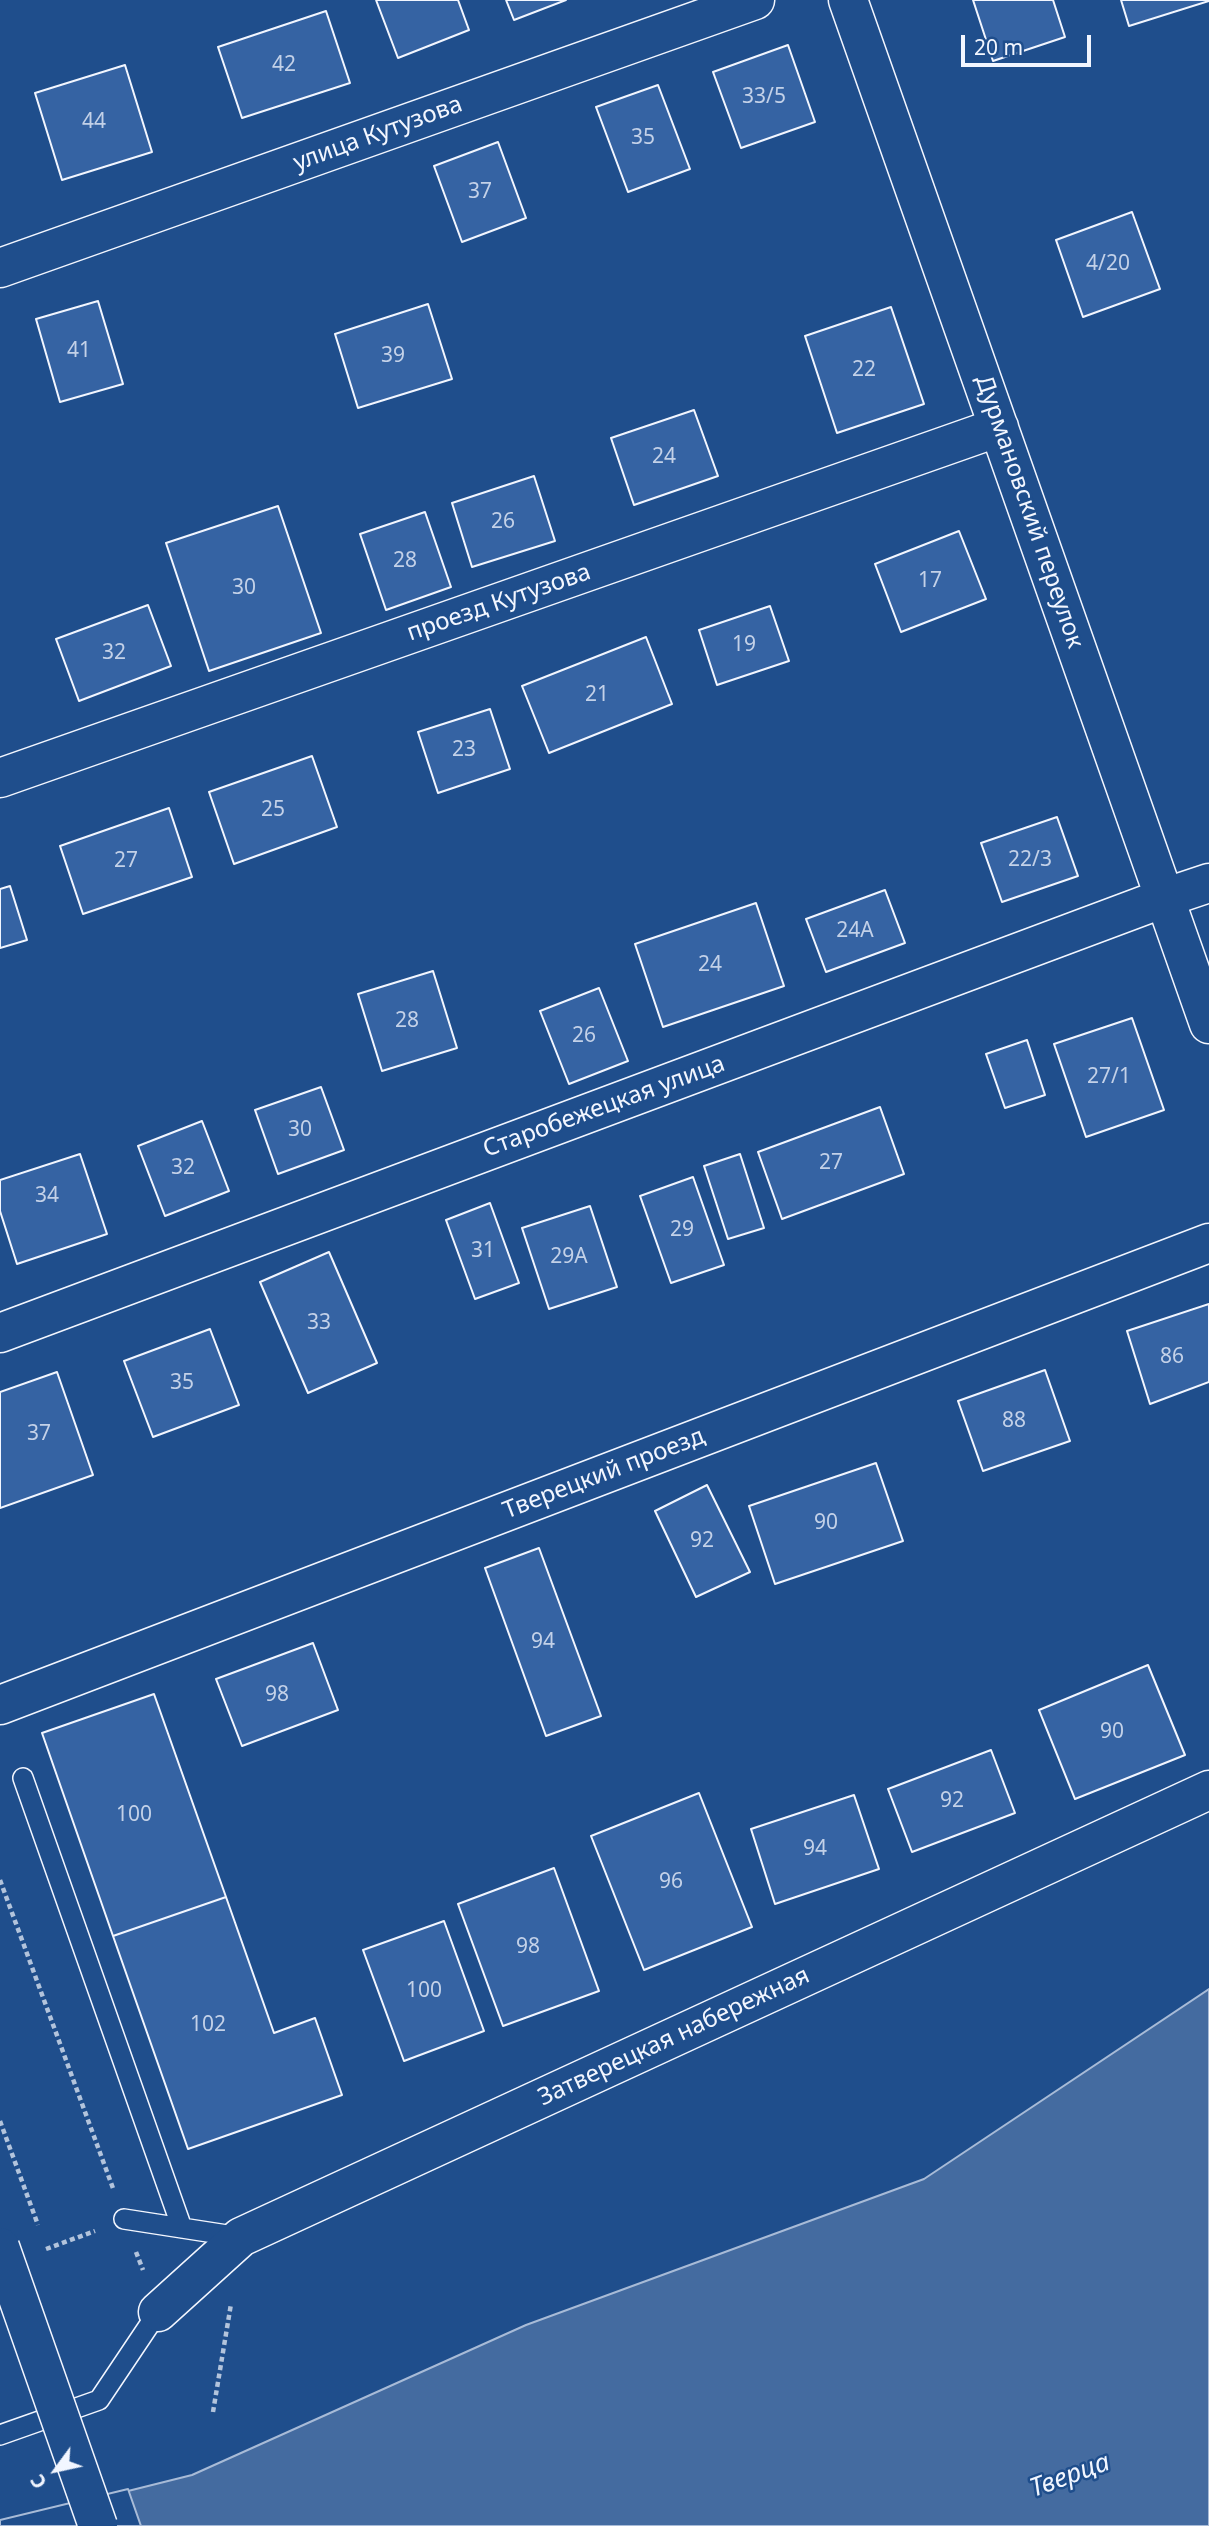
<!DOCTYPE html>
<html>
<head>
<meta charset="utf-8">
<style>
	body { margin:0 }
	#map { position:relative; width:1209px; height:2526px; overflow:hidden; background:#1f4e8c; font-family:"Noto Sans",sans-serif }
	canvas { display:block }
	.north { position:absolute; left:21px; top:2435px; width:70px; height:70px; -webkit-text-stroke:5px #1f4e8c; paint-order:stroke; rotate:237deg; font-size:19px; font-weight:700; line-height:28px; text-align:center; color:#f2f6ff }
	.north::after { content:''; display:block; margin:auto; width:24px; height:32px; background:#f2f6ff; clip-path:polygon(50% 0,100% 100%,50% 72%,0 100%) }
	.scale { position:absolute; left:961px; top:35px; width:130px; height:32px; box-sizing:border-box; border:4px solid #f2f6ff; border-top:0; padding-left:9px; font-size:21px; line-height:24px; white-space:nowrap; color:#f2f6ff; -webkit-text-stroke:5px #1f4e8c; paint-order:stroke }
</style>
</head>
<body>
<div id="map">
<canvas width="1209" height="2526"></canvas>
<div class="north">С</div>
<div class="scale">20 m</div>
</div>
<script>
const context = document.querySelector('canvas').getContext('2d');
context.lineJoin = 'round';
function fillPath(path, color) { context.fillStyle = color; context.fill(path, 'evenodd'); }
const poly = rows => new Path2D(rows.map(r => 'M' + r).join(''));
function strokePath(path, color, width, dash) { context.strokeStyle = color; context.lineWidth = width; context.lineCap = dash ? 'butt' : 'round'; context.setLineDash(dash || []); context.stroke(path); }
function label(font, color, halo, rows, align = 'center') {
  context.font = font + ' "Noto Sans",sans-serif'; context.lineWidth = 5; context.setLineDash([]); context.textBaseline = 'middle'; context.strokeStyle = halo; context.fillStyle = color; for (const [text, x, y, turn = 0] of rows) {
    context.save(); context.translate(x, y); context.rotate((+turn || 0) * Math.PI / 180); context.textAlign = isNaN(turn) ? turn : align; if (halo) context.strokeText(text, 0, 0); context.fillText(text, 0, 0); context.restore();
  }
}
const water = poly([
	[1209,1989,1209,2526,0,2526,0,2523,192,2475,526,2325,924,2179,1209,1989]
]);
const pier = poly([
	[128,2489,141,2526,0,2526,0,2520,128,2489]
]);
const building = poly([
	[376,0,458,0,469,30,398,58,376,0],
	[506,0,566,0,514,20,506,0],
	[973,0,1053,0,1065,37,993,61,973,0],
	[1121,0,1209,0,1209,1,1129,26,1121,0],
	[326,11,350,83,242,118,218,47,326,11],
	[788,45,815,122,741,148,713,72,788,45],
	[125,65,152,152,62,180,35,93,125,65],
	[658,85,690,169,628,192,596,107,658,85],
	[498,142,526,218,462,242,434,166,498,142],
	[1132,212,1160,289,1083,317,1056,240,1132,212],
	[98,301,123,384,60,402,36,319,98,301],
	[428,304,452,379,358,408,335,334,428,304],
	[891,307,924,404,837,433,805,336,891,307],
	[694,410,718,476,634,505,611,438,694,410],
	[534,476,555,541,472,567,452,503,534,476],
	[278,506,321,633,209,671,166,543,278,506],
	[425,512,451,587,386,610,360,534,425,512],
	[959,531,986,599,901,632,875,564,959,531],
	[148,605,171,666,79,701,56,639,148,605],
	[770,606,789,661,717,685,699,630,770,606],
	[646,637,672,704,549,753,522,686,646,637],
	[490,709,510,769,438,793,418,732,490,709],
	[312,756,337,827,234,864,209,792,312,756],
	[169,808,192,877,83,914,60,846,169,808],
	[1057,817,1078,876,1002,902,981,843,1057,817],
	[10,886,27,940,0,948,0,889,10,886],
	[885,890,905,943,826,972,806,919,885,890],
	[756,903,784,986,663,1027,635,944,756,903],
	[433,971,457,1048,382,1071,358,994,433,971],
	[599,988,628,1061,569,1084,540,1011,599,988],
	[1132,1018,1164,1110,1086,1137,1054,1044,1132,1018],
	[1027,1040,1045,1095,1005,1108,986,1054,1027,1040],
	[321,1087,344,1150,278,1174,255,1110,321,1087],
	[880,1107,904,1174,782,1219,758,1152,880,1107],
	[202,1121,229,1191,165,1216,138,1146,202,1121],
	[80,1154,107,1234,17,1264,0,1211,0,1180,80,1154],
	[740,1154,764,1228,728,1239,704,1166,740,1154],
	[693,1177,724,1265,671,1283,640,1196,693,1177],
	[490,1203,519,1283,475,1299,446,1220,490,1203],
	[590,1206,617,1287,549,1309,522,1228,590,1206],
	[329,1252,377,1363,308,1393,260,1282,329,1252],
	[1209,1304,1209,1382,1150,1404,1127,1331,1209,1304],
	[210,1329,239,1405,153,1437,124,1361,210,1329],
	[1045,1370,1070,1441,983,1471,958,1401,1045,1370],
	[57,1372,93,1475,0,1508,0,1392,57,1372],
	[876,1463,903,1541,775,1584,749,1506,876,1463],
	[707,1485,750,1572,696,1597,655,1511,707,1485],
	[539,1548,601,1716,546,1736,485,1568,539,1548],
	[313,1643,338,1710,242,1746,216,1679,313,1643],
	[1148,1665,1185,1755,1075,1799,1039,1710,1148,1665],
	[154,1694,226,1897,113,1936,42,1733,154,1694],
	[991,1750,1015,1813,912,1852,888,1789,991,1750],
	[699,1793,752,1927,644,1970,591,1836,699,1793],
	[854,1795,879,1869,775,1904,751,1829,854,1795],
	[554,1868,599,1991,503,2026,458,1904,554,1868],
	[226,1897,274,2033,315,2018,342,2095,188,2149,113,1936,226,1897],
	[444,1921,484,2031,404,2061,363,1950,444,1921]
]);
const path = poly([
	[0,1880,114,2191],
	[0,2121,38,2225],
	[46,2249,95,2231],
	[136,2252,143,2270],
	[213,2412,231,2304]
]);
const lane = poly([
	[23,1778,182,2228],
	[124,2219,240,2237],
	[0,2435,99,2400,158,2312]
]);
const street = poly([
	[848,0,1209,1024],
	[0,268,755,0],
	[0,778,999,427],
	[0,1333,1164,898,1209,883],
	[0,1705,1209,1243],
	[158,2312,241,2237,1209,1790]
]);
const secondaryBridge = poly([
	[0,2247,98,2526]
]);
const numberNames = [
	["42",284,65],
	["33/5",764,97],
	["44",94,122],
	["35",643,138],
	["37",480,192],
	["4/20",1108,264],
	["41",79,351],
	["39",393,356],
	["22",864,370],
	["24",664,457],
	["26",503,522],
	["28",405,561],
	["17",930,581],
	["30",244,588],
	["19",744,645],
	["32",114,653],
	["21",597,695],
	["23",464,750],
	["25",273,810],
	["22/3",1030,860],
	["27",126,861],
	["24А",855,931],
	["24",710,965],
	["28",407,1021],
	["26",584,1036],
	["27/1",1109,1077],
	["30",300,1130],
	["27",831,1163],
	["32",183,1168],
	["34",47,1196],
	["29",682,1230],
	["31",483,1251],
	["29А",569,1257],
	["33",319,1323],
	["86",1172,1357],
	["35",182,1383],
	["88",1014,1421],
	["37",39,1434],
	["90",826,1523],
	["92",702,1541],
	["94",543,1642],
	["98",277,1695],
	["90",1112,1732],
	["92",952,1801],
	["100",134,1815],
	["94",815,1849],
	["96",671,1882],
	["98",528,1947],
	["100",424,1991],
	["102",208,2025]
];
const streetNames = [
	["улица Кутузова",378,134,-20],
	["Дурмановский переулок",1029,512,71],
	["проезд Кутузова",499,603,-19],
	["Старобежецкая улица",604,1107,-20],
	["Тверецкий проезд",604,1474,-21],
	["Затверецкая набережная",674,2037,-25]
];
const waterNames = [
	["Тверца",1070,2476,-20]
];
fillPath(water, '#446ba0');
strokePath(water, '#a8bbd7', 2);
fillPath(pier, '#1f4e8c');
strokePath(pier, '#a8bbd7', 2);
fillPath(building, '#3563a3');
strokePath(building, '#f2f6ff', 2);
strokePath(lane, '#f2f6ff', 22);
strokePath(street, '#f2f6ff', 41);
strokePath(path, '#b3c4dc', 4.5, [5, 3.5]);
strokePath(lane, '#1f4e8c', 19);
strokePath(street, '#1f4e8c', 38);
strokePath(secondaryBridge, '#f2f6ff', 41, []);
strokePath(secondaryBridge, '#1f4e8c', 38);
label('21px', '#c3d1e8', null, numberNames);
label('24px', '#f2f6ff', '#1f4e8c', streetNames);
label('italic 26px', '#f2f6ff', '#1f4e8c', waterNames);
</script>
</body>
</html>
